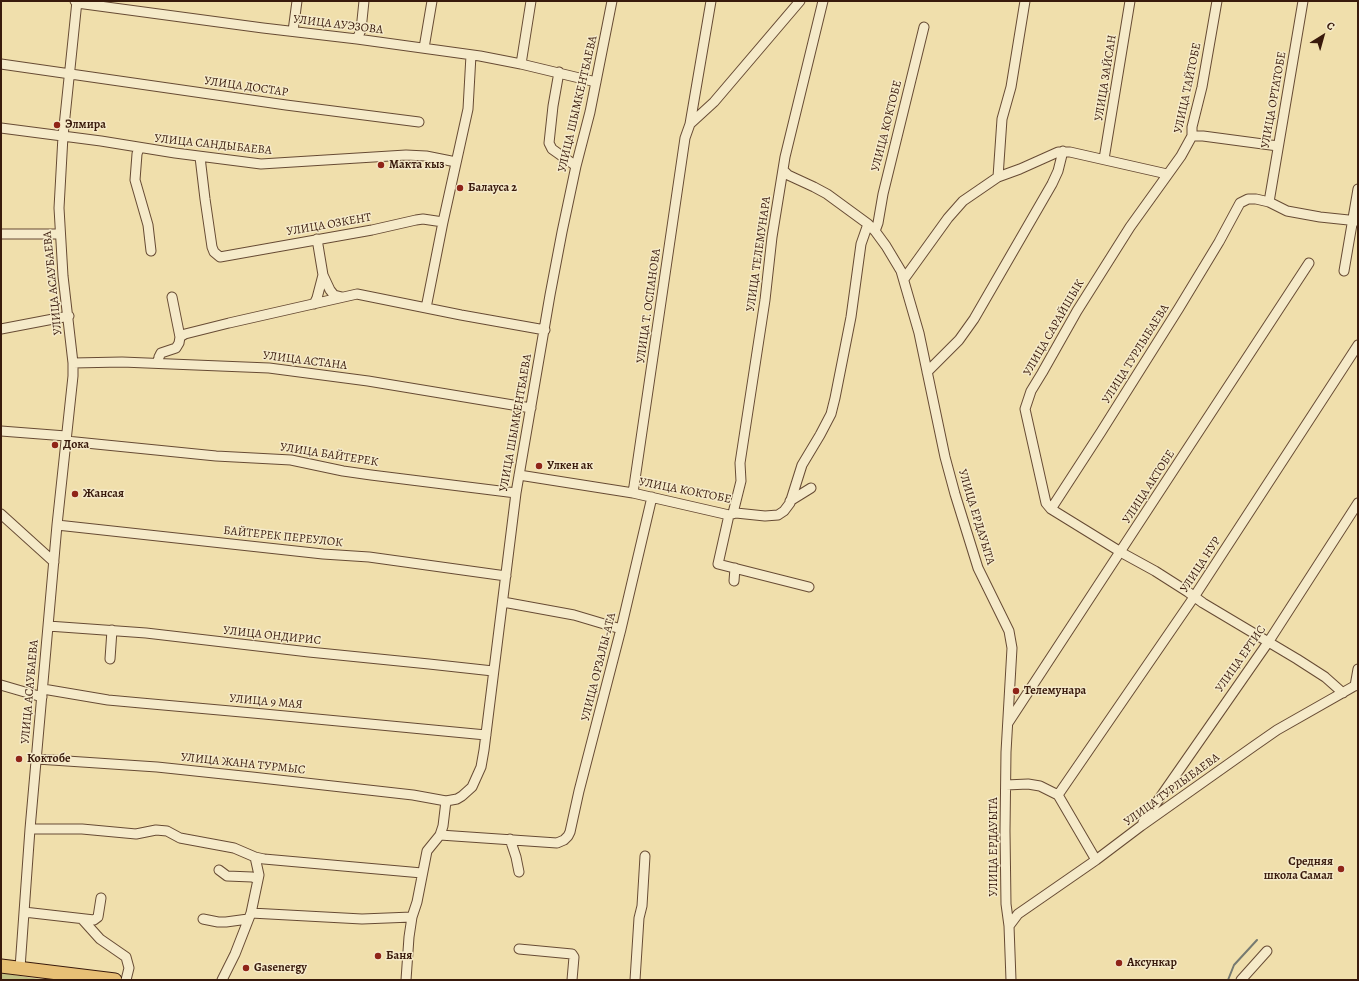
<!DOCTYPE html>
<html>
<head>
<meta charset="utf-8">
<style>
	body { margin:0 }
	#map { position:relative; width:1359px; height:981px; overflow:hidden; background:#f0dfac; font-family:Alegreya,serif }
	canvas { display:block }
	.frame { position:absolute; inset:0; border:2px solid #391a0c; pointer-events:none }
	.north { position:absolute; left:1303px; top:16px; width:40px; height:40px; -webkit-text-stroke:3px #f5eac9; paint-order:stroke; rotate:37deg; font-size:11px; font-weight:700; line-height:16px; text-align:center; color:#391a0c }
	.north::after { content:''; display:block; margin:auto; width:14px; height:18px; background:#391a0c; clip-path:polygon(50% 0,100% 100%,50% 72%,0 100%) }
</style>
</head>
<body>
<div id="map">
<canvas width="1359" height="981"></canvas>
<div class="frame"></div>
<div class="north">С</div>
</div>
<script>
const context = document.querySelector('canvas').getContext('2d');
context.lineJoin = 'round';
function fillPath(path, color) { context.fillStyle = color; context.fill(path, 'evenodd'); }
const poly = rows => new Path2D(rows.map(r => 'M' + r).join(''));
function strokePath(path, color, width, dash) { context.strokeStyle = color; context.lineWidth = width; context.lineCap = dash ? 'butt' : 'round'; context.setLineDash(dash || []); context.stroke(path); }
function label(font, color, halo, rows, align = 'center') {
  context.font = font + ' Alegreya,serif'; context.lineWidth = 3; context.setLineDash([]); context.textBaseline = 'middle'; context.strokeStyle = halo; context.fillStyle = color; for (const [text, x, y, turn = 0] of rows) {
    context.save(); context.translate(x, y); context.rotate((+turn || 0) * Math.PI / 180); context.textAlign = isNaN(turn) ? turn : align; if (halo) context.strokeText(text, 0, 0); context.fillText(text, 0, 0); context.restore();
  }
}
const green = poly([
	[1,973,45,980,1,980]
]);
const stream = poly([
	[1228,980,1234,965,1257,940]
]);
const minor = poly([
	[75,1,77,3,263,28,357,39,480,56,521,64,596,82],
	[1217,1,1202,87,1192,127,1192,136,1181,156,1130,227,1077,311,1042,373,1031,391,1025,409,1046,503,1051,509,1124,554,1155,571,1188,592,1203,603,1297,659,1325,677,1343,693],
	[293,31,297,1],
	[357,39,361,30,364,1],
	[424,48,432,1],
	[1,64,286,105,419,122],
	[521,64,531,1],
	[559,72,553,106,549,143,552,149,576,166],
	[690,124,714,102,800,1],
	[1,128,101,141,175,153,261,164,406,155,426,156,456,162],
	[1192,136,1203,136,1278,146],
	[139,148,137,154,135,180,148,225,151,251],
	[200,157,205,199,212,247,214,252,220,257,372,230,416,220,423,219,443,222],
	[1104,159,1130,1],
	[783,170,788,175,814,187,827,194,868,224,875,231,886,246,901,271,919,333,945,457,955,494,978,568,1009,631,1012,648,1006,752,1005,831,1006,904,1009,926,1011,980],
	[998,177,1002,119,1011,87,1025,1],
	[1269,202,1303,1],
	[875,231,878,223,883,194,924,27],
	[1,234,60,234],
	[317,239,323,275,330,290,334,295,342,297],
	[1344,271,1358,189],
	[904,279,948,218,963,201,998,177,1020,169,1058,152,1070,152,1167,174],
	[314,304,317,298,323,275],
	[426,308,443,222,468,109,471,55],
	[1,329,69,316],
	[180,337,185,334,229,323,357,294,461,315,545,330],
	[73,363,122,362,269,368,368,381,531,408],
	[158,363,159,357,161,353,176,348,179,343,180,337,172,297],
	[927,372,959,340,974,319,1052,184,1058,171,1063,151],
	[1,431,66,436],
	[66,441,216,456,291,460,343,471,371,475,516,493],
	[519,475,633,493,729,515,736,513,765,516,778,515,784,511,790,503,802,465,820,435,831,414,835,398,851,317,861,244,868,224],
	[633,493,685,138,690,124,711,1],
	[790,501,811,488],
	[1051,509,1101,432,1179,308,1219,242,1240,203,1248,199,1256,199,1269,202,1287,211,1320,217,1358,221],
	[733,513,741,481,740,463,765,300,772,237,785,157,823,1],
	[1,514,54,562],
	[729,515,718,564,809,587],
	[57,525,323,554,369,557,506,576],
	[734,581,735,568],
	[503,602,574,615,621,629],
	[48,626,146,633,309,652,429,664,493,671],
	[110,659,112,630],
	[1,685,42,697],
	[1355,686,1358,669],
	[43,689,108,700,141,703,264,714,486,735],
	[1008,723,1309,263],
	[37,759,157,767,252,777,413,795,446,801,457,799,462,796,472,787,481,767,484,750,516,493,550,295,562,232,576,166,590,112,612,1],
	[1006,785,1028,784,1040,786,1058,795,1096,860],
	[1058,795,1194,597,1358,345],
	[1143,822,1269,641,1358,503],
	[30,829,82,829,136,834,156,830,167,831,180,838,234,848,255,857,264,859,422,873],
	[440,835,557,843,564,840,568,836,570,832,579,791,621,629,652,497],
	[510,839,516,857,519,872],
	[219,870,227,876,252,877,258,879],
	[24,912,94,920,98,917,101,898],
	[251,913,362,919,412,917],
	[82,919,100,939,126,957,129,968,126,980],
	[203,919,218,922,226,922,248,919],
	[1009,926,1018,914,1096,860,1141,826,1254,746,1277,730,1358,684],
	[519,949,572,954,574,957,572,980],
	[20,968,30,829,48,626,57,525,73,376,73,363,63,276,59,208,63,136,77,1],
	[222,980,235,954,251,913,259,875,255,857],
	[406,980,409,937,412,917,417,902,427,851,440,835,443,826,446,801],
	[635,980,639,918,642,906,645,856],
	[1241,980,1267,951]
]);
const highway = poly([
	[1,966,115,980]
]);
const markers = [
	[57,125,4,"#8f2418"],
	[381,165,4,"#8f2418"],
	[460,188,4,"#8f2418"],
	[55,445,4,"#8f2418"],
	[539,466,4,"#8f2418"],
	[75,494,4,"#8f2418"],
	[1016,691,4,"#8f2418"],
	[19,759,4,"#8f2418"],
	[1341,869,4,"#8f2418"],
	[378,956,4,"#8f2418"],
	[1119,963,4,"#8f2418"],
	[246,968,4,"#8f2418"]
];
const streetNames = [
	["УЛИЦА АУЭЗОВА",338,25,7],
	["УЛИЦА ЗАЙСАН",1106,78,-81],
	["УЛИЦА ДОСТАР",246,87,8],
	["УЛИЦА ТАЙТОБЕ",1188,88,-78],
	["УЛИЦА ОРТАТОБЕ",1274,100,-80],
	["УЛИЦА ШЫМКЕНТБАЕВА",578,104,-77],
	["УЛИЦА КОКТОБЕ",887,126,-76],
	["УЛИЦА САНДЫБАЕВА",213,145,6],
	["УЛИЦА ОЗКЕНТ",329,225,-10],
	["УЛИЦА ТЕЛЕМУНАРА",759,254,-82],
	["УЛИЦА АСАУБАЕВА",53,283,-96],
	["УЛИЦА Т. ОСПАНОВА",649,306,-82],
	["УЛИЦА САРАЙШЫК",1054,328,-60],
	["УЛИЦА ТУРЛЫБАЕВА",1136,354,-58],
	["УЛИЦА АСТАНА",305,361,7],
	["УЛИЦА ШЫМКЕНТБАЕВА",516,423,-80],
	["УЛИЦА БАЙТЕРЕК",329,455,9],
	["УЛИЦА АКТОБЕ",1149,487,-57],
	["УЛИЦА КОКТОБЕ",685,491,11],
	["УЛИЦА ЕРДАУЫТА",976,517,73],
	["БАЙТЕРЕК ПЕРЕУЛОК",283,537,6],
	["УЛИЦА НУР",1201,565,-57],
	["УЛИЦА ОНДИРИС",272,636,6],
	["УЛИЦА ЕРТИС",1241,659,-55],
	["УЛИЦА ОРЗАЛЫ-АТА",599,667,-76],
	["УЛИЦА АСАУБАЕВА",30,692,-85],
	["УЛИЦА 9 МАЯ",266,702,5],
	["УЛИЦА ЖАНА ТУРМЫС",243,764,6],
	["УЛИЦА ТУРЛЫБАЕВА",1172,790,-36],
	["УЛИЦА ЕРДАУЫТА",994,847,-90]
];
const poiNames = [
	["Элмира",65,125],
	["Макта кыз",389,165],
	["Балауса 2",468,188],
	["Дока",63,445],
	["Улкен ак",547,466],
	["Жансая",83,494],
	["Телемунара",1024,691],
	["Коктобе",27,759],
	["Средняя",1333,862,"right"],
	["школа Самал",1333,876,"right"],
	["Баня",386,956],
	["Аксункар",1127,963],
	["Gasenergy",254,968]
];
fillPath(green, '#c1c084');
strokePath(stream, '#767a71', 2);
strokePath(minor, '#674b34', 11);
strokePath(highway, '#391a0c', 15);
strokePath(minor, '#f5eac9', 9);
strokePath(highway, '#e8c076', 13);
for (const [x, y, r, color] of markers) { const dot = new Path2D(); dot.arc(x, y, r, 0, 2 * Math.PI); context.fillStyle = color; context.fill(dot); strokePath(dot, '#f5eac9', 1.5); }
label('12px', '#391a0c', '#f5eac9', streetNames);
label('bold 12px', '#391a0c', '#f5eac9', poiNames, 'left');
</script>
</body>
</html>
